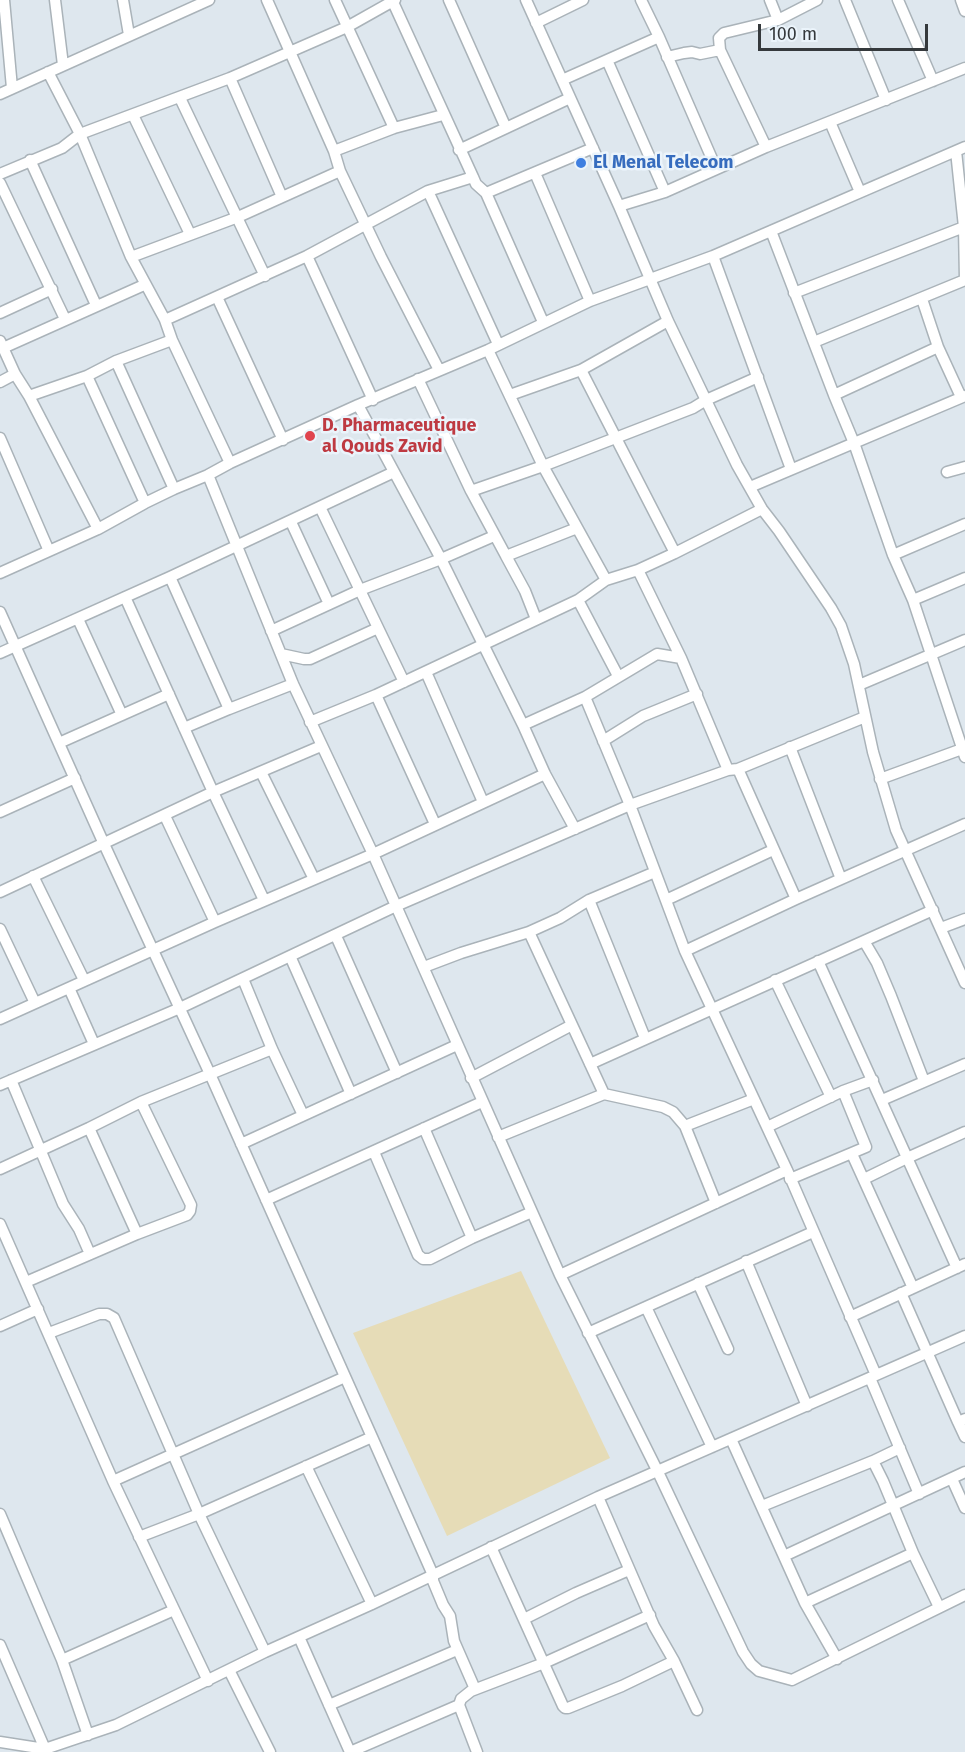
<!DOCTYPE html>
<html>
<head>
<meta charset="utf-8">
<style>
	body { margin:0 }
	#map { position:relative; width:965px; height:1752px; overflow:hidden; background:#dee7ee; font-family:"Fira Sans",sans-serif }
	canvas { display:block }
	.scale { position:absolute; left:758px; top:24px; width:170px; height:27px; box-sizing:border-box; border:3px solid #35393c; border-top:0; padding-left:8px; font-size:18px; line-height:21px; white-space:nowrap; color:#35393c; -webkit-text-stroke:4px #ebf4fb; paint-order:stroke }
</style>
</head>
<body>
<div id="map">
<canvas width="965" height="1752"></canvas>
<div class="scale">100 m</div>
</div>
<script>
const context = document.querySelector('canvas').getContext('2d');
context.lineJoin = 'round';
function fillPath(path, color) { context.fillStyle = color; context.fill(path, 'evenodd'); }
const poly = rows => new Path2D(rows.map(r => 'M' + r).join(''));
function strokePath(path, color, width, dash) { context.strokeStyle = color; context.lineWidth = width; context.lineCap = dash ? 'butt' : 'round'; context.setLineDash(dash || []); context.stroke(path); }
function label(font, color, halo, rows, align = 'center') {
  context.font = font + ' "Fira Sans",sans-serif'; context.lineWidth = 5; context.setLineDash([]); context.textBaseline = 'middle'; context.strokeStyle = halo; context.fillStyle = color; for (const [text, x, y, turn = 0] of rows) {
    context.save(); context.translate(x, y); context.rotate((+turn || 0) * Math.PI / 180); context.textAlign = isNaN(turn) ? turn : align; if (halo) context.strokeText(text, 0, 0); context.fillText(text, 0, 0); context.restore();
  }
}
const sand = poly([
	[521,1271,610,1458,447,1536,353,1333]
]);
const minor = poly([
	[4,0,12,88],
	[55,0,63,65],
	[123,0,129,35],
	[267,0,334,151,340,171,381,257,439,370],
	[335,0,394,128],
	[392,0,473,177,476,184,486,193,593,148],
	[449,0,506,128],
	[526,0,619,206,668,321,737,465,762,509,779,531,831,608,841,626,854,664,873,752,896,830,965,983],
	[770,0,778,20],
	[845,0,886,100],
	[898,0,933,81],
	[961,0,965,11],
	[536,23,583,0],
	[659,37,716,168],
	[667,57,684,53,692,52,700,54,720,50],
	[607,60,665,192],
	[48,72,80,134,131,257,165,320,172,340,230,463],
	[230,78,282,197],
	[562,80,659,37,641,0],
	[0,94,209,0],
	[180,98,265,276],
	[133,115,190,234],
	[830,122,860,192],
	[766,147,720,50,719,38,724,33,778,20,817,0],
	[459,150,570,98],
	[334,151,394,128,443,115],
	[30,160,96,305],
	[535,173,590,301],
	[0,174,62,148,80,134,230,78,347,27,395,0],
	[0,183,65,319],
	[428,191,498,344],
	[486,193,543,322],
	[619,206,665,192,766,147,965,68],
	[771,231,834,395,854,443,893,555,913,600,965,757],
	[307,256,373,400],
	[713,256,791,469],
	[131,257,238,217,340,171],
	[794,293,964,227],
	[217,297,283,440],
	[922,299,938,347,961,397],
	[0,313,52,289],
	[165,320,307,256,428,191,473,177],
	[0,341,15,374,29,396,98,529],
	[814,342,965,280,964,227,956,151],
	[3,348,144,285],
	[488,350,543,466,606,580],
	[116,361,174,489],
	[581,370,675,553],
	[87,376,145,503],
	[418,379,471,491,506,556,577,528],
	[0,382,15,374],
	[510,395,581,370,668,321],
	[834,395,938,347],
	[29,396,87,376,116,361,172,340],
	[358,405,441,559,523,725,545,774,575,829],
	[0,438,49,551],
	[947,472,965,467],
	[208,475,293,684,373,854,560,1275,658,1472,743,1652,751,1664,759,1671,792,1680,965,1595],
	[750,487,965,396],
	[471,491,543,466,693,408,706,400,758,377],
	[320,507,404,682],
	[291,522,329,604],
	[893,555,965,524],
	[506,556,525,591,536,619],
	[638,570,681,658,728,770],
	[0,573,98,529,145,503,174,489,208,475,230,463,358,405,488,350,590,301,713,256,965,147],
	[170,577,229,709,184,728],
	[125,597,213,792,264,900],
	[578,600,618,676],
	[913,600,965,578],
	[0,612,104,844,210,1074,372,1437,433,1575,433,1581,443,1605,450,1616,454,1641,475,1689],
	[78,619,122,715],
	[271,631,360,590,441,559,494,536],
	[0,653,170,577,394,472],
	[281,654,304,659,310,659,378,628],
	[426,672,483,802],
	[859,685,965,640],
	[376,695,435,824],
	[585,697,630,805,685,951,787,1170,876,1375],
	[229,709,293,684],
	[310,722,376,695,578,600,606,580,638,570,675,553,762,509],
	[523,725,585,697,657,654,681,658],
	[603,741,643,716,697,694],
	[59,743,169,694],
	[790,747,841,879],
	[738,769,796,899],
	[261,772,314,879],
	[880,779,962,749],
	[0,812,75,778],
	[165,816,215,922],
	[33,876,84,980],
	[0,892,213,792,321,746],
	[589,900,645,1038],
	[666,900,773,850],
	[941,928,965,919],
	[0,929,35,1003],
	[336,936,397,1073],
	[864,941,877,963,891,996,924,1081],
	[685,951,796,899,965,824],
	[290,956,351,1094],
	[818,961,957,1268],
	[424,967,461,953,529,932,560,918,589,900,655,872],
	[243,979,272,1049,303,1115],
	[775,980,831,1097],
	[69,988,94,1044],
	[0,1019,215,922,373,854,545,774],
	[590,1064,933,910],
	[471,1078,572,1025],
	[11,1080,63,1204,79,1229,90,1254],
	[0,1085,180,1008,396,906,630,805,728,770,738,769,865,717],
	[604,1094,663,1107,673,1112,685,1126,716,1203],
	[882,1100,965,1064],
	[685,1126,754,1099],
	[767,1127,843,1091,873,1080],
	[89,1128,137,1234],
	[424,1128,472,1238,532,1212],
	[498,1137,604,1094,529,932],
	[241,1144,457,1045],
	[374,1152,418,1255,423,1259,430,1259,472,1238],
	[852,1154,913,1288],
	[0,1169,89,1128,141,1102,272,1049],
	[790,1179,866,1147,843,1091],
	[864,1179,907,1158,965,1132],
	[266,1200,482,1102],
	[0,1224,113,1481,208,1681],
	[746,1261,807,1406],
	[560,1275,787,1170],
	[26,1282,137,1234,187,1215,190,1211,191,1205,141,1102],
	[698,1283,728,1349],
	[901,1293,958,1422,965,1419],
	[646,1307,712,1447],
	[850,1317,965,1264],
	[0,1326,38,1309],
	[49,1333,99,1314,107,1314,114,1318,199,1514,265,1652],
	[588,1333,813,1232],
	[870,1378,919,1494],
	[958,1422,965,1437],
	[731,1439,805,1603,837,1659],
	[873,1461,900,1448],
	[306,1466,372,1604],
	[952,1479,965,1508],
	[113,1481,345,1377],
	[598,1497,654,1626,674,1661,697,1710],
	[762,1506,873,1461,883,1481,913,1553,939,1607],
	[0,1514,62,1660,88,1735],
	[139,1537,199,1514,372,1437],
	[491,1547,563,1706,565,1708,568,1708,622,1686,674,1661],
	[784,1556,965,1472],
	[805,1603,913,1553],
	[524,1619,576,1593,629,1570],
	[299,1637,350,1752],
	[0,1645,45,1749],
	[62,1660,174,1610],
	[229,1670,270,1752],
	[329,1705,457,1650],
	[459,1705,477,1752],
	[0,1742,45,1749,116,1725,265,1652,372,1604,598,1497,965,1336],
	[350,1752,459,1705,461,1699,471,1691,544,1663,650,1615]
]);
const markers = [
	[581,163,6,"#3f7fe0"],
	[310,436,6,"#e0444e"]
];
const shopNames = [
	["El Menal Telecom",593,163]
];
const healthNames = [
	["D. Pharmaceutique",322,426],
	["al Qouds Zavid",322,447]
];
fillPath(sand, '#e6dcb7');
strokePath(minor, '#aab3b9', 13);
strokePath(minor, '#fff', 10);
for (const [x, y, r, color] of markers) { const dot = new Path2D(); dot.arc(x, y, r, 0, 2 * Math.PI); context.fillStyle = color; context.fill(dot); strokePath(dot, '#ebf4fb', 2); }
label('bold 18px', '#366cbe', '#ebf4fb', shopNames, 'left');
label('bold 18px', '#be3a42', '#ebf4fb', healthNames, 'left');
</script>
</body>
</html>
